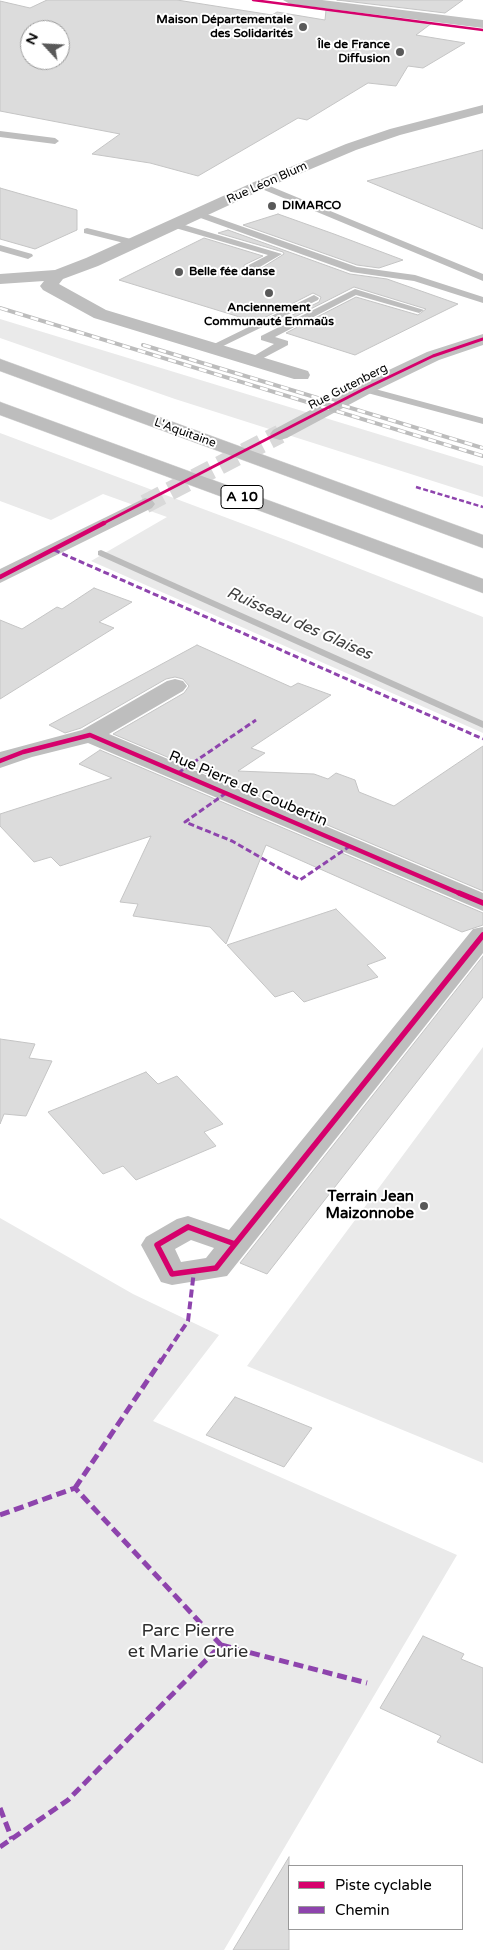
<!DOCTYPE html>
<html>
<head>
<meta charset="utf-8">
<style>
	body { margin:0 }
	#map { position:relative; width:483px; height:1950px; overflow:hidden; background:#fff; font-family:"Varela Round",sans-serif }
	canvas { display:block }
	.legend { position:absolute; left:288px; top:1865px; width:175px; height:65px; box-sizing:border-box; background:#fff; border:1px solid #999; margin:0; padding:6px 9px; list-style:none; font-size:15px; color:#000 }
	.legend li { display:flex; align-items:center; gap:10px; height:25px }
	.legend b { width:25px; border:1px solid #999 }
	.north { position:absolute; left:20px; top:20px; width:50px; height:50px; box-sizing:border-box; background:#fff; border:1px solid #999; border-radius:50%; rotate:295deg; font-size:14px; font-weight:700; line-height:20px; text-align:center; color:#000 }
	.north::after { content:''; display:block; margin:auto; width:18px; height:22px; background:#595959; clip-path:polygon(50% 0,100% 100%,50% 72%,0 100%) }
</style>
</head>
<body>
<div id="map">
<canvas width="483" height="1950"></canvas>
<ul class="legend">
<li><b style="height:6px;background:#d6006c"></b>Piste cyclable</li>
<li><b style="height:6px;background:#8e44ad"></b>Chemin</li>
</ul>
<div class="north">N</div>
</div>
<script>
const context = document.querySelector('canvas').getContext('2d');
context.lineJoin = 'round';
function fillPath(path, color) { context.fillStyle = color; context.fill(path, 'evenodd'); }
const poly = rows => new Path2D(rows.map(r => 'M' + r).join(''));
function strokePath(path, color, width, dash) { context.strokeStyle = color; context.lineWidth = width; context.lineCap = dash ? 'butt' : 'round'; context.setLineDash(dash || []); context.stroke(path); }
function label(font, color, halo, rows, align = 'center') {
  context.font = font + ' "Varela Round",sans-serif'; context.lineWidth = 4; context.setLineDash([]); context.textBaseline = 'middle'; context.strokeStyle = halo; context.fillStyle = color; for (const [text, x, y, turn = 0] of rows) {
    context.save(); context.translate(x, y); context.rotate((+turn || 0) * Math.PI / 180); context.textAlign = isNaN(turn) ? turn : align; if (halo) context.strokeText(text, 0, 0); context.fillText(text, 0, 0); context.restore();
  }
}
const green = poly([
	[0,319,483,466,483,497,175,399,0,338],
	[0,433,286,540,483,617,483,733,91,561,167,517,103,494,51,520,0,501],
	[483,1047,483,1463,247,1366],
	[0,1218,133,1294,219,1335,153,1421,457,1555,224,1950,0,1950]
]);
const stream = poly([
	[101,550,483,721,483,728,98,555,98,551,101,550]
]);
const building = poly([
	[47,0,177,0,272,15,277,12,325,20,326,10,432,23,416,35,465,43,423,68,408,66,396,86,368,83,307,120,298,118,198,176,150,163,92,154,120,134,0,111,0,1,30,8,47,0],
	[30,30,60,30,60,60,30,60,30,30],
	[337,0,463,0,445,13,337,0],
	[483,150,483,229,367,181,483,150],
	[0,188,77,210,77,230,35,249,0,239,0,188],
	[278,214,334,234,403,260,379,268,357,265,243,225,278,214],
	[228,230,350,274,387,279,458,304,355,355,286,333,356,297,418,315,426,309,354,287,275,327,270,326,319,302,321,297,313,293,256,322,119,280,204,238,263,256,244,265,245,273,254,273,284,254,283,252,218,233,228,230],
	[94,588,132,602,99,622,114,628,0,699,0,620,22,629,57,607,62,609,94,588],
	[197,645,291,687,298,683,331,695,251,748,265,753,238,771,314,774,328,779,336,773,355,780,359,792,394,806,483,746,483,891,113,734,184,693,189,686,183,679,175,677,166,679,81,728,65,733,49,725,197,645],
	[100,750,483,913,483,925,462,932,266,845,226,944,210,927,133,916,138,904,120,902,151,836,60,866,51,857,34,862,0,826,0,814,112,778,79,764,100,750],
	[336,909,386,958,367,965,378,977,304,1002,293,991,275,997,227,945,336,909],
	[483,956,483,997,267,1274,240,1263,483,956],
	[0,1039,35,1044,29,1058,52,1061,26,1116,4,1114,0,1124,0,1039],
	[146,1072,158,1084,177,1076,223,1124,204,1132,216,1146,136,1180,123,1166,103,1174,48,1112,146,1072],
	[235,1397,312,1428,284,1467,206,1435,235,1397],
	[423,1636,464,1654,461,1659,483,1668,483,1763,437,1742,441,1736,380,1708,423,1636],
	[289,1857,289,1950,233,1950,289,1857]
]);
const secondaryTunnel = poly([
	[145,504,280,434]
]);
const lane = poly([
	[0,131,55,138,59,141,55,144,0,137,0,131],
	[260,182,483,274,483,281,257,187,255,185,260,182],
	[198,211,357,267,415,275,483,297,483,303,414,281,351,272,195,216,193,214,198,211],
	[172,223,178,223,282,254,253,271,245,271,245,267,268,255,172,227,172,223],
	[87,228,139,241,141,243,136,246,84,233,84,229,87,228],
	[0,245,32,254,33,256,28,259,0,251,0,245],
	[355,289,424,310,419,313,356,295,275,337,288,341,288,345,256,362,252,363,247,360,274,344,261,340,261,336,355,289],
	[314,295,319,298,318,300,217,349,213,350,208,347,314,295],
	[364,386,483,418,483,424,360,391,360,387,364,386]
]);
const street = poly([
	[483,105,483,113,400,135,356,150,266,188,98,266,63,279,59,284,106,310,308,371,310,375,308,379,294,379,94,318,43,290,40,286,44,281,0,284,0,274,55,270,86,258,254,182,346,144,390,129,483,105],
	[175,679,183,681,187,686,183,691,109,734,483,893,483,911,88,743,32,757,0,768,0,752,82,730,167,681,175,679],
	[483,927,483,953,227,1276,172,1285,161,1282,141,1245,146,1237,177,1219,188,1216,229,1230,473,929,483,927],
	[191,1240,214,1248,206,1258,181,1262,175,1249,191,1240]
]);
const secondary = poly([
	[283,0,322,0,483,20,483,28,290,4,283,0],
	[483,334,483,345,439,360,371,393,287,438,280,440,273,438,270,434,273,430,357,385,427,352,483,334],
	[145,498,152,500,155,504,152,508,0,583,0,569,145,498]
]);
const highway = poly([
	[0,359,483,535,483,548,0,371,0,359],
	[0,402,483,579,483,593,0,415,0,402]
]);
const rail = poly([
	[0,308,483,456],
	[143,345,483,448]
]);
const quietFar3 = poly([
	[416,487,483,507]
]);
const quietFar2 = poly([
	[54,550,483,739],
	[178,773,256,720],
	[226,793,185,822,232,841,300,880,350,846]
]);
const quietFar1 = poly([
	[161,1361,188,1321,194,1271]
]);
const quiet = poly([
	[75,1488,162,1359],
	[0,1515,75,1488,221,1645,68,1800,0,1847],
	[221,1645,367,1683],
	[0,1808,12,1839]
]);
const cyclewayFar3 = poly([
	[253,0,483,30]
]);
const cyclewayFar2 = poly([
	[102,524,364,389,433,356,483,339]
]);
const cyclewayFar1 = poly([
	[0,577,104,523],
	[0,761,23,752,90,735,461,894]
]);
const cycleway = poly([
	[459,893,483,903],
	[188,1227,235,1244,216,1268,172,1274,157,1245,188,1227],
	[235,1244,483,935]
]);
const markers = [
	[303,27,5,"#595959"],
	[400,52,5,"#595959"],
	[272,206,5,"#595959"],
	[179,272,5,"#595959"],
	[269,293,5,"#595959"],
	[424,1206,5,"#595959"]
];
const farPoinames = [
	["Maison Départementale",293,20],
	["des Solidarités",293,34],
	["Île de France",390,45],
	["Diffusion",390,59],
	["DIMARCO",282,206,"left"],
	["Belle fée danse",189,272,"left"],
	["Anciennement",269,308,"center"],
	["Communauté Emmaüs",269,322,"center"]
];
const farStreetnames = [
	["Rue Léon Blum",267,183,-24],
	["Rue Gutenberg",348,387,-27],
	["L'Aquitaine",185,433,20]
];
const shields = [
	[242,497,42]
];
const shieldNames = [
	["A 10",242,497]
];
const streetNames = [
	["Rue Pierre de Coubertin",248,789,23]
];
const poiNames = [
	["Terrain Jean",414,1197],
	["Maizonnobe",414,1214]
];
const waterNames = [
	["Ruisseau des Glaises",299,624,24]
];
const nearParknames = [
	["Parc Pierre",188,1631],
	["et Marie Curie",188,1652]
];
fillPath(green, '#eaeaea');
fillPath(stream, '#bcbcbc');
fillPath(building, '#dcdcdc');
strokePath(building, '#c5c5c5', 1);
strokePath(secondaryTunnel, '#d9d9d9', 19, [19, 9]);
strokePath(highway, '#dbdbdb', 1);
fillPath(lane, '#bebebe');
fillPath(street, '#bebebe');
fillPath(secondary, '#c1c1c1');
fillPath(highway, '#bdbdbd');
strokePath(rail, '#bdbdbd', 4);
strokePath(rail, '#fff', 2.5, [8]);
strokePath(quietFar3, '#8e44ad', 2.5, [5, 2.5]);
strokePath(quietFar2, '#8e44ad', 3, [6, 3]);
strokePath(quietFar1, '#8e44ad', 4, [8, 4]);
strokePath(quiet, '#8e44ad', 5, [10, 5]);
strokePath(cyclewayFar3, '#d6006c', 2.5);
strokePath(cyclewayFar2, '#d6006c', 3);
strokePath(cyclewayFar1, '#d6006c', 4.5);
strokePath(cycleway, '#d6006c', 5.5);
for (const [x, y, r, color] of markers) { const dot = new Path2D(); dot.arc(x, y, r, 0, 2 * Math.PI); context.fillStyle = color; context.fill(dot); strokePath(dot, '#fff', 2); }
label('bold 12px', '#000', '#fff', farPoinames, 'right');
label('12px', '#000', '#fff', farStreetnames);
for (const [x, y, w] of shields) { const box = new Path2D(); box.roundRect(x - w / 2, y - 11.5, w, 23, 4); context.fillStyle = '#fff'; context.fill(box); strokePath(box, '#000', 1); }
label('bold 14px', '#000', null, shieldNames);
label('15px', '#000', '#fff', streetNames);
label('bold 15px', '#000', '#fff', poiNames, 'right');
label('italic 16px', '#404040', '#fff', waterNames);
label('18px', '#2f2f2f', '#fff', nearParknames);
</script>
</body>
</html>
